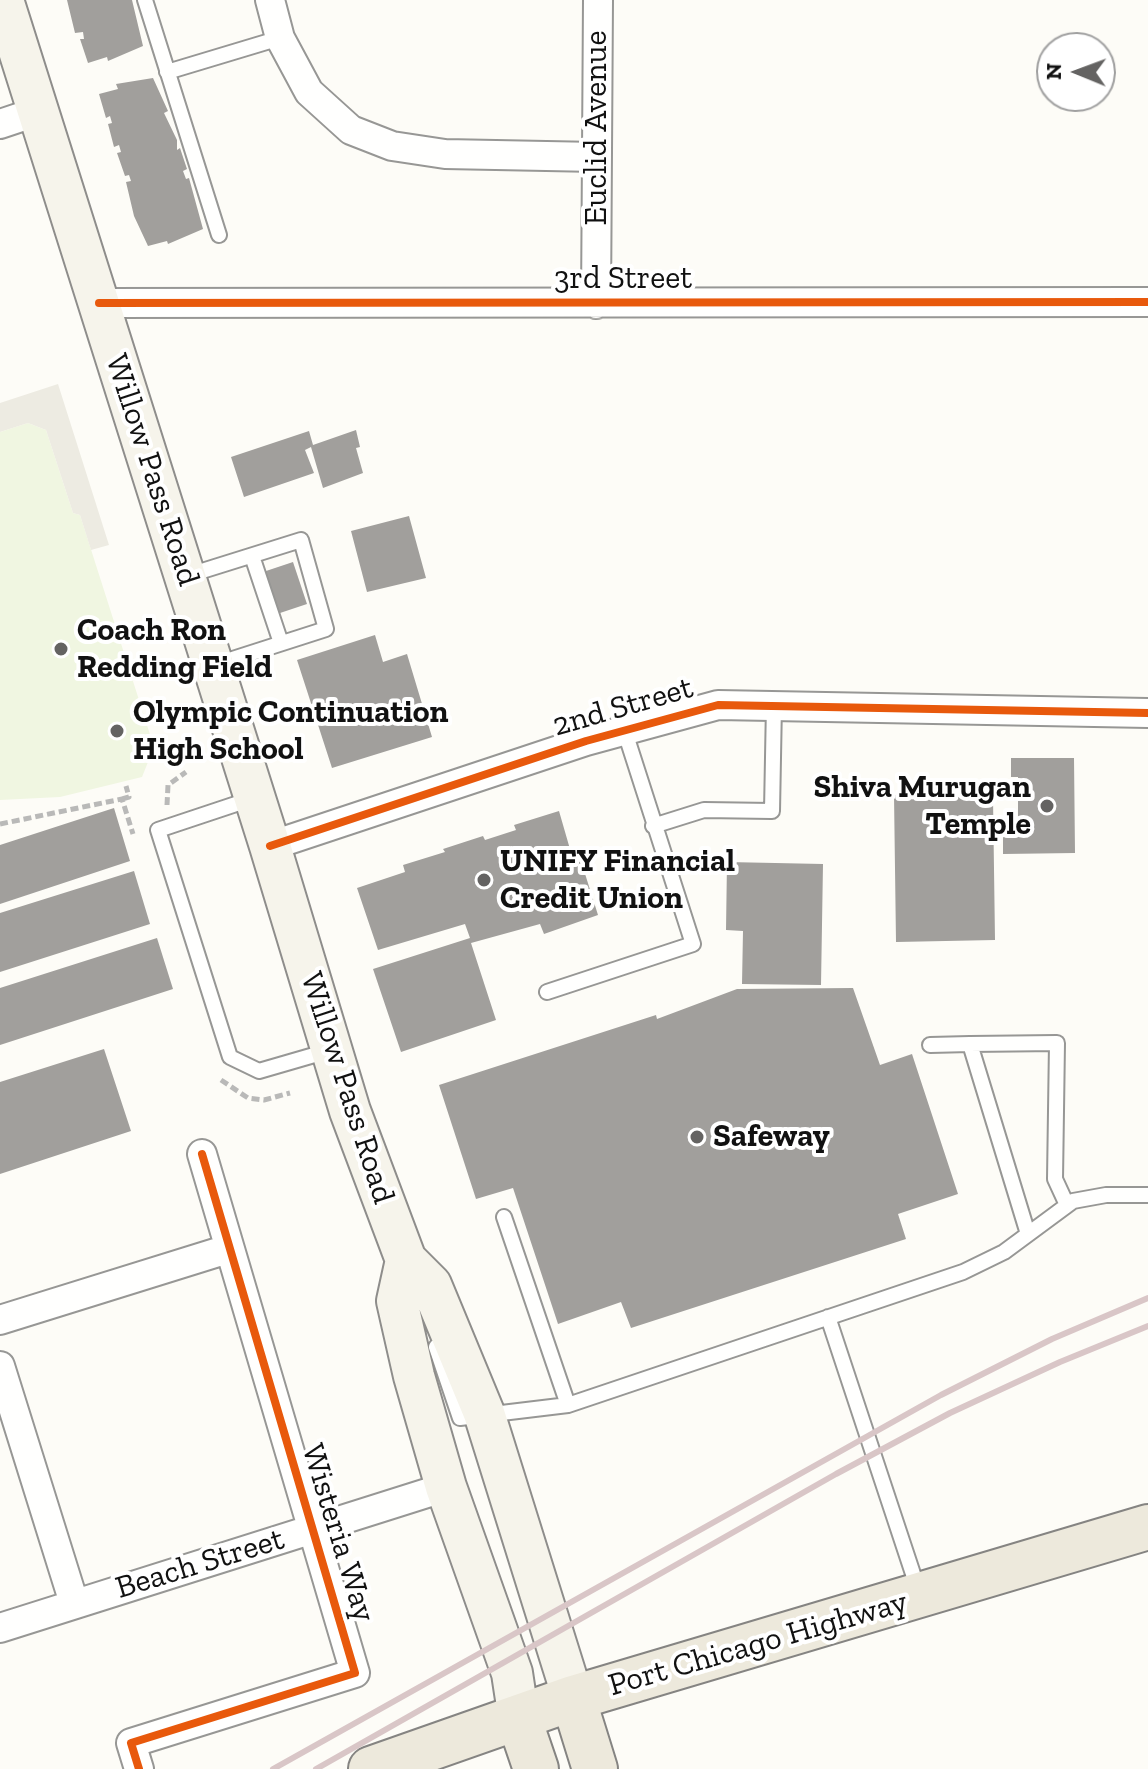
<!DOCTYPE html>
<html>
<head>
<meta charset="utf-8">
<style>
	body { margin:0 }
	#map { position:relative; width:1148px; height:1769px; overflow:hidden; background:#fdfcf7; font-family:"Zilla Slab",serif }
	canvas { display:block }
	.north { position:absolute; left:1036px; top:32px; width:80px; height:80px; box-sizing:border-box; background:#fff; border:2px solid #a0a0a0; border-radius:50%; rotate:271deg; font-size:22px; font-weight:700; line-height:32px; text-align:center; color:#111 }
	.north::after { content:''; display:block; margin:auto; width:28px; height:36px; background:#646362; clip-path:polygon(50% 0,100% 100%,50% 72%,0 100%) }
</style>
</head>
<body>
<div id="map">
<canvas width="1148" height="1769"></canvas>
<div class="north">N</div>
</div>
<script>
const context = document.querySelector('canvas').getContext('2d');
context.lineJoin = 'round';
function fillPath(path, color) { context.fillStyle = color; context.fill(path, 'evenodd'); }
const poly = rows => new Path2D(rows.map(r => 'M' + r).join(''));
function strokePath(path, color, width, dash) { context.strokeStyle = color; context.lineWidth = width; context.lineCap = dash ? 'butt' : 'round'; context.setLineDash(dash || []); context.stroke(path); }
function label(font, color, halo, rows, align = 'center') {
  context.font = font + ' "Zilla Slab",serif'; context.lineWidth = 8; context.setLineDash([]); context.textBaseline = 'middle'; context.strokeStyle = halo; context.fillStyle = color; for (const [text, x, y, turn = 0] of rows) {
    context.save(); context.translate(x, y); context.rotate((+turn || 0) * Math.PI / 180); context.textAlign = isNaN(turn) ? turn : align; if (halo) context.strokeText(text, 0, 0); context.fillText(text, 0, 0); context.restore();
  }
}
const pitch = poly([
	[28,423,46,430,73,513,80,515,154,747,142,777,60,797,0,800,0,432]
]);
const plaza = poly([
	[58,384,109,545,91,550,80,515,73,513,46,430,28,423,0,432,0,403]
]);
const building = poly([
	[67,0,132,0,143,46,108,61,107,57,88,63,80,39,84,39,83,32,75,33],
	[153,78,168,111,164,113,177,140,177,150,180,148,187,169,183,171,186,179,189,178,203,229,168,244,167,241,148,246,134,216,126,182,131,181,129,175,125,176,117,153,121,152,119,145,114,147,108,124,112,123,110,116,106,118,99,94,118,89,116,84],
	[356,430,360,447,356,448,363,473,323,488,311,447,305,450,314,473,244,497,231,457,309,431,313,445],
	[409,516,426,578,367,592,351,531],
	[293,562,307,604,274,615,260,573],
	[375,635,383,662,407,654,432,737,332,768,297,660],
	[1011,758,1074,758,1075,853,1003,854,1003,836,1018,836,1018,777,1011,777],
	[894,795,993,798,995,940,896,942],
	[114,808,130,861,0,904,0,845],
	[559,811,574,863,581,861,598,915,544,934,540,924,471,943,496,1020,401,1052,373,969,470,938,465,924,378,950,357,888,405,872,403,865,445,852,443,849,483,836,485,840,516,830,514,825],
	[727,862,823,864,821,985,742,984,743,931,726,930],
	[134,871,150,924,0,972,0,913],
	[157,938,173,989,0,1045,0,988],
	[853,988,880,1065,912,1054,958,1194,898,1214,906,1239,631,1328,621,1302,558,1324,513,1188,476,1199,439,1085,656,1015,657,1019,737,989],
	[104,1049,131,1131,0,1174,0,1082]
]);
const path = poly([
	[122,799,129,797,126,786],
	[167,805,168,785,186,772],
	[0,824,122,799,133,834],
	[221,1080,248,1098,264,1100,290,1093]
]);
const service = poly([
	[145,0,219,235],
	[167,72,280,38],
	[252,556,281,643],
	[186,576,301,540,326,629,214,665],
	[251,799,158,830,230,1057,259,1071,328,1051],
	[653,826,704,810,772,811,774,704],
	[547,992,693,944,624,729],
	[930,1045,970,1044],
	[504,1217,568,1405],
	[1028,1234,970,1044,1057,1043,1055,1179,1067,1205],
	[828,1317,919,1592],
	[436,1347,460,1418,568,1405,963,1272,1004,1252,1073,1201,1106,1195,1148,1195]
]);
const minor = poly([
	[270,0,280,38,309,92,351,130,392,146,445,154,597,157],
	[0,124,39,111],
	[99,303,1148,302],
	[596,304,598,0],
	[270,846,586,741,718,705,1148,713],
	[0,1320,228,1249],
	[0,1366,74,1603],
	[0,1628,446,1487],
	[139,1769,131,1743,355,1673,202,1154]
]);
const secondary = poly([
	[3,0,270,846,350,1111,406,1260,431,1285,484,1413,573,1698],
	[406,1260,397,1301,414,1376,446,1487,512,1673,519,1719]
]);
const primary = poly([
	[573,1698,595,1769],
	[519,1719,536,1769],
	[371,1769,573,1698,1148,1527]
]);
const rail = poly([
	[273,1769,941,1395,1052,1339,1148,1298],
	[316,1769,836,1474,950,1413,1060,1362,1148,1326]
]);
const cycleway = poly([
	[99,303,1148,302],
	[270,846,586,741,718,705,1148,713],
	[139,1769,131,1743,355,1673,202,1154]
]);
const markers = [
	[61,649,8,"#646362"],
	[117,731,8,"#646362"],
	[1047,806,8,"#646362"],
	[484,880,8,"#646362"],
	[697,1137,8,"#646362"]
];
const streetNames = [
	["Euclid Avenue",597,128,-90],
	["3rd Street",623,279],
	["Willow Pass Road",152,470,72],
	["2nd Street",623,707,-16],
	["Willow Pass Road",347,1088,72],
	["Wisteria Way",338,1533,73],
	["Beach Street",200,1564,-17],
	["Port Chicago Highway",758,1644,-16]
];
const poiNames = [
	["Coach Ron",77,631],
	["Redding Field",77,668],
	["Olympic Continuation",133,713],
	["High School",133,750],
	["Shiva Murugan",1031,788,"right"],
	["Temple",1031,825,"right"],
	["UNIFY Financial",500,862],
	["Credit Union",500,899],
	["Safeway",713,1137]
];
fillPath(pitch, '#f0f6e1');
fillPath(plaza, '#edebe2');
fillPath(building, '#a19f9c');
strokePath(service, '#979795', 18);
strokePath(minor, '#979795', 32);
strokePath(secondary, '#8e8d8b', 44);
strokePath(primary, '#858482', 48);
strokePath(path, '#b9b9b8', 5, [8, 4]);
strokePath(service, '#fffffe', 14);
strokePath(minor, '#fffffe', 28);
strokePath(secondary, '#f6f4eb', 40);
strokePath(primary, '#ede9dc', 44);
strokePath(rail, '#d9c6c7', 6);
strokePath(cycleway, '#e8590c', 8);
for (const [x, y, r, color] of markers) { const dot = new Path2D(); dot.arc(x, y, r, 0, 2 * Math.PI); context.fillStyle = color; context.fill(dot); strokePath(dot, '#fff', 3); }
label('32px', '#111', '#fff', streetNames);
label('bold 32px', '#111', '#fff', poiNames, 'left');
</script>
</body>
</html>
